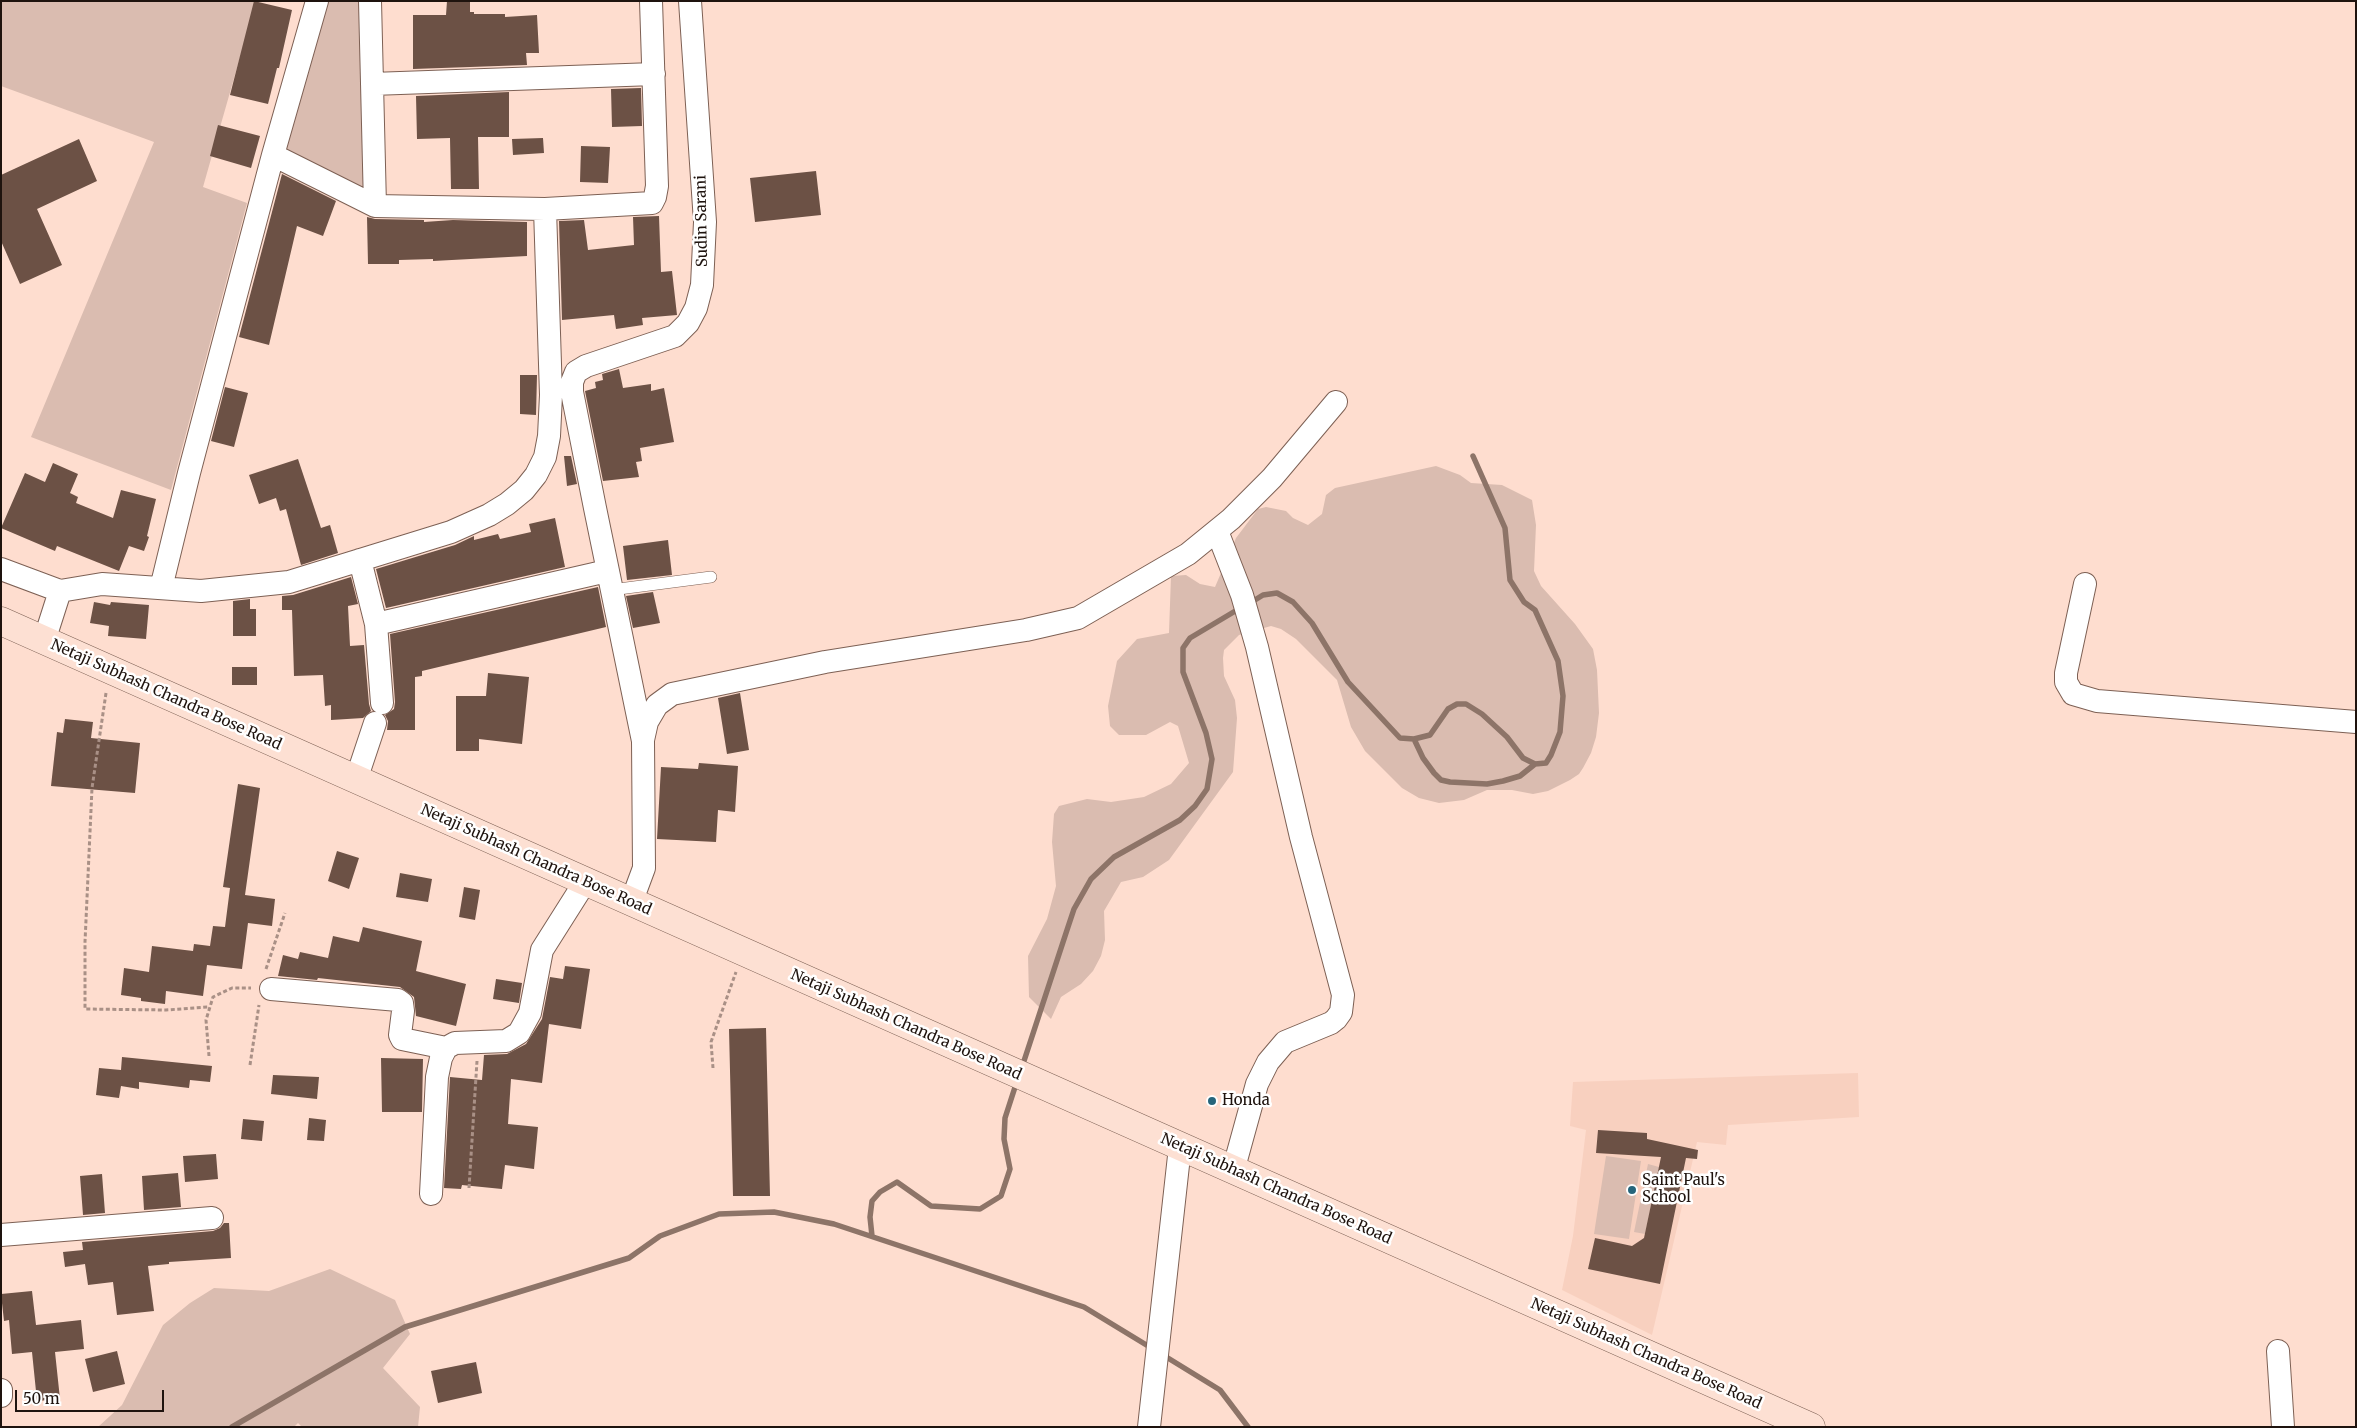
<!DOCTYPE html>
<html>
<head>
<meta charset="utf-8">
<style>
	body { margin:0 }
	#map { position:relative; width:2357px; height:1428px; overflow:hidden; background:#feddcf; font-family:Merriweather,serif }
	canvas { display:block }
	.frame { position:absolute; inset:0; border:2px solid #1e130e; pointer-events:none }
	.scale { position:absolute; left:15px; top:1390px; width:149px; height:22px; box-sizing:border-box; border:2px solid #1e130e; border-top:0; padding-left:6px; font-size:15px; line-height:18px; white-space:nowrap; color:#1e130e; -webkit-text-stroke:4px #fff; paint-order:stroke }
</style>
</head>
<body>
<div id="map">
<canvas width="2357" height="1428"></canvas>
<div class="frame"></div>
<div class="scale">50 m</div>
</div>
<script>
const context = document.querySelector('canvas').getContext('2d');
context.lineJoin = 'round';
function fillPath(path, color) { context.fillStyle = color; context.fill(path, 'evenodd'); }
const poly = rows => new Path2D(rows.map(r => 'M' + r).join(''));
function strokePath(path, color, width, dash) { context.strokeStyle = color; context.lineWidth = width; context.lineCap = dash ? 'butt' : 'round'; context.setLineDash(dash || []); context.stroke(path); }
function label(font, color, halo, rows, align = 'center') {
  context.font = font + ' Merriweather,serif'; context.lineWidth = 5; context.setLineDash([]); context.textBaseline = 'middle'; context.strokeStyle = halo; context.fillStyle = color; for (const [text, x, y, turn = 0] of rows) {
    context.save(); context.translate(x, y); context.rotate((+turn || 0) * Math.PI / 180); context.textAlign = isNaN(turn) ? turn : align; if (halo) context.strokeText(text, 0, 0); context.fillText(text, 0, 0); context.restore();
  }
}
const built = poly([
	[1858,1073,1859,1117,1728,1125,1726,1145,1697,1142,1652,1335,1562,1290,1573,1236,1586,1130,1570,1126,1573,1082]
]);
const green = poly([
	[1,1,256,1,203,187,247,203,171,490,31,437,154,142,1,86],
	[316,1,371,1,375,206,273,155],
	[1436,466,1460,475,1471,483,1502,485,1532,500,1536,525,1534,571,1541,586,1575,624,1593,649,1597,670,1599,713,1596,737,1591,753,1583,768,1579,774,1570,780,1548,791,1533,794,1512,790,1487,790,1464,800,1439,803,1419,798,1402,788,1365,751,1351,727,1337,680,1296,639,1281,629,1271,626,1239,635,1224,650,1223,658,1224,676,1235,700,1237,718,1233,772,1169,860,1143,877,1121,882,1104,911,1105,940,1101,956,1093,971,1081,984,1061,997,1051,1019,1029,997,1028,956,1047,919,1056,886,1052,842,1054,814,1059,806,1087,799,1111,802,1144,797,1171,784,1189,763,1178,726,1170,722,1146,735,1119,735,1110,726,1108,706,1117,661,1137,639,1169,633,1171,576,1186,575,1200,584,1215,587,1236,538,1258,509,1266,507,1286,511,1293,518,1308,525,1322,514,1326,495,1335,488],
	[1606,1156,1641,1161,1629,1239,1594,1234],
	[1648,1164,1659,1167,1645,1234,1634,1232],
	[330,1269,395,1300,410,1334,383,1368,420,1407,418,1427,302,1427,298,1423,294,1427,98,1427,122,1405,163,1325,190,1303,214,1288,269,1291]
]);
const stream = poly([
	[1250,603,1263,595,1277,593,1293,602,1312,623,1348,682,1400,738,1414,739,1430,735,1448,709,1457,704,1466,704,1482,714,1507,737,1523,758,1535,764,1546,763,1551,755,1560,732,1563,696,1558,661,1535,610,1524,602,1510,580,1505,528,1473,456],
	[1414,739,1423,758,1434,773,1441,780,1450,782,1487,784,1503,781,1520,776,1535,764],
	[1022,1067,1067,930,1074,909,1091,879,1114,857,1180,820,1195,806,1207,789,1212,759,1206,733,1183,672,1183,648,1190,638,1242,607],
	[872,1236,870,1217,872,1201,880,1192,897,1182,931,1206,980,1209,1001,1196,1010,1169,1004,1139,1005,1118,1017,1081],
	[1163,1355,1220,1390,1248,1427],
	[232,1427,405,1327,629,1258,660,1236,719,1214,774,1212,834,1224,1084,1307,1153,1349]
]);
const building = poly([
	[254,1,292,10,279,68,277,68,268,104,230,95],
	[447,1,470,1,470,12,474,12,474,14,505,14,505,17,537,15,539,53,526,53,527,65,413,69,413,15,446,15],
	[641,88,642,126,612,127,611,89],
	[509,92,509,137,478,137,479,189,451,189,450,138,417,139,416,96],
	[218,125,260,136,251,168,210,156],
	[543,138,544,153,513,155,512,139],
	[79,139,97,181,37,209,62,265,20,284,1,241,1,175],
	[581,146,610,147,608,183,580,182],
	[816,171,821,215,755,222,750,178],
	[282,174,336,201,323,236,297,226,269,345,239,337],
	[659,216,661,272,672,271,677,315,642,318,643,325,616,329,614,315,562,320,559,221,584,220,588,250,634,245,633,217],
	[367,217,375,219,424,220,424,222,453,220,527,222,527,256,433,261,433,259,399,260,399,264,368,264],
	[619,369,623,388,651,384,651,391,664,388,674,442,640,448,642,461,636,462,639,477,603,481,585,391,596,388,595,382,603,380,602,374],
	[520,375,537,375,536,415,520,414],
	[225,387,248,393,234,447,211,441],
	[564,456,571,456,577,484,567,486],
	[298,459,321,528,330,525,338,553,301,565,286,509,280,511,276,498,259,504,249,475],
	[53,463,78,474,70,493,78,497,76,503,113,518,121,490,156,499,147,536,149,537,144,551,129,546,119,571,57,546,55,551,1,528,25,473,45,482],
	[555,518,565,567,386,608,376,569,455,545,474,536,474,540,498,534,500,539,531,532,529,524],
	[668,540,672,575,627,580,623,546],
	[351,577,358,604,348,606,350,646,364,645,369,704,371,711,363,718,331,720,331,705,325,706,323,675,294,676,292,610,282,610,282,596,293,595],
	[598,587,606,627,422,671,422,676,415,677,415,730,387,730,388,721,385,715,394,709,395,702,390,634],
	[653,592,660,623,633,628,626,596],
	[250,599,250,609,256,609,256,636,233,636,233,601],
	[94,602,110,605,111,602,149,605,146,639,108,636,109,626,90,623],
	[232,667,257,667,257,685,232,685],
	[488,673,529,677,522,744,479,739,479,751,456,751,456,696,486,696],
	[740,693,749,750,727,754,718,698],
	[65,719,93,722,91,738,140,743,135,793,51,786,57,732,63,733],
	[699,763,738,766,735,812,718,810,716,842,657,839,661,767,698,769],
	[238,784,260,788,245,895,275,899,272,926,248,923,242,969,207,965,203,996,166,991,165,1004,141,1001,141,998,121,995,124,968,149,972,152,946,193,951,194,944,210,946,213,926,225,927,230,888,223,887],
	[337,851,359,858,349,889,328,881],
	[400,873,432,879,428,902,396,897],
	[464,887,480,890,475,920,459,917],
	[363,927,422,941,416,971,466,984,456,1026,416,1016,414,997,400,987,318,978,317,980,278,976,283,955,298,959,300,952,328,958,333,936,359,942],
	[565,966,590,969,581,1029,549,1024,542,1083,511,1079,508,1124,538,1127,534,1169,505,1165,502,1189,462,1185,461,1189,444,1188,450,1077,482,1080,484,1055,507,1054,526,1044,542,1019,550,977,563,979],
	[496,979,522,983,519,1003,493,999],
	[766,1028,770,1196,733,1196,729,1029],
	[122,1057,212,1066,210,1082,190,1080,189,1088,139,1082,139,1089,121,1086,119,1098,96,1095,99,1068,121,1070],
	[381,1058,423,1059,422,1112,382,1112],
	[273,1075,319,1077,317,1099,271,1094],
	[309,1118,326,1120,324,1141,307,1140],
	[243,1119,264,1121,262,1141,241,1139],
	[1598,1130,1647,1133,1647,1139,1698,1150,1697,1159,1686,1158,1660,1284,1588,1269,1595,1238,1632,1246,1644,1238,1661,1157,1596,1153],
	[216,1154,218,1179,185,1182,183,1156],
	[178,1173,181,1207,144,1210,142,1176],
	[102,1174,105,1213,83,1215,80,1176],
	[224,1223,229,1223,231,1258,169,1262,169,1264,148,1266,154,1311,117,1315,113,1282,88,1285,85,1264,65,1267,63,1252,83,1250,82,1242,213,1231,220,1228],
	[32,1291,36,1325,81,1320,84,1349,55,1352,60,1399,37,1401,32,1352,12,1354,9,1320,4,1321,1,1294],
	[117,1351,125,1384,93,1392,85,1359],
	[476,1362,482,1393,438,1403,431,1371]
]);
const path = poly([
	[106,693,92,788,85,942,85,1009,166,1010,208,1007],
	[266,969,285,913],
	[209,1056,206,1020,213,997,232,988,251,988],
	[250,1065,259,1005],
	[713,1068,711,1042,736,972],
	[469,1188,477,1061]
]);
const lane = poly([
	[611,590,711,577]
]);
const street = poly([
	[370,1,375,206],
	[372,84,654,74],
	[273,155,375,206,545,209,652,203,655,197,657,186,651,1],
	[1217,531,1242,595,1257,647,1301,837,1343,995,1341,1012,1336,1019,1331,1023,1285,1042,1268,1062,1257,1084,1233,1171],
	[360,560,376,624,382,703],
	[1,569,60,591,102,584,201,591,289,582,451,532,489,515,507,504,524,490,536,475,545,457,549,436,551,395,545,209],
	[2085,584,2066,673,2066,682,2073,694,2097,701,2356,722],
	[161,588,189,473,273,155,317,1],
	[376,624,607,571],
	[44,641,60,591],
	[643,740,647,722,657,705,672,694,825,662,1026,630,1078,618,1188,554,1231,519,1272,478,1336,402],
	[356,780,375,723],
	[631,903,644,868,643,741,595,508,572,392,572,382,576,372,586,366,675,336,688,323,696,308,702,285,705,222,690,1],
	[271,989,398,1000,402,1003,403,1011,400,1035,402,1039,446,1048],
	[431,1194,437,1077,441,1058,446,1048,455,1043,506,1041,519,1033,530,1013,542,950,585,882],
	[1,1235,212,1218],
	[2278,1351,2283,1427],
	[1,1390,1,1396],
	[1149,1427,1180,1147]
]);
const secondary = poly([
	[1,621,1811,1427]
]);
const markers = [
	[1212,1101,5,"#26657b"],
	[1632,1190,5,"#26657b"]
];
const streetNames = [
	["Sudin Sarani",702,221,-91],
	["Netaji Subhash Chandra Bose Road",166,695,24],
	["Netaji Subhash Chandra Bose Road",536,860,24],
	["Netaji Subhash Chandra Bose Road",906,1025,24],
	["Netaji Subhash Chandra Bose Road",1276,1189,24],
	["Netaji Subhash Chandra Bose Road",1646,1354,24]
];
const poiNames = [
	["Honda",1222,1101],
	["Saint Paul's",1642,1181],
	["School",1642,1198]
];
fillPath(built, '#f8d0bf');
fillPath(green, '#dabcb0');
strokePath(stream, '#8d7468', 5.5);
fillPath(building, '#6c5145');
strokePath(lane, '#7d6054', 12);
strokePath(street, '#7d6054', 24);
strokePath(secondary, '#7d6054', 29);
strokePath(path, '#a99086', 3, [4, 2.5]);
strokePath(lane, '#fff', 11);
strokePath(street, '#fff', 22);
strokePath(secondary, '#fde0d3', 28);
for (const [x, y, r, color] of markers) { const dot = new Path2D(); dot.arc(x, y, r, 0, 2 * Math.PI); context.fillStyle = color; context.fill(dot); strokePath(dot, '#fff', 2); }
label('15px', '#1e130e', '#fff', streetNames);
label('15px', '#1e130e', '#fff', poiNames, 'left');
</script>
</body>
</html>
